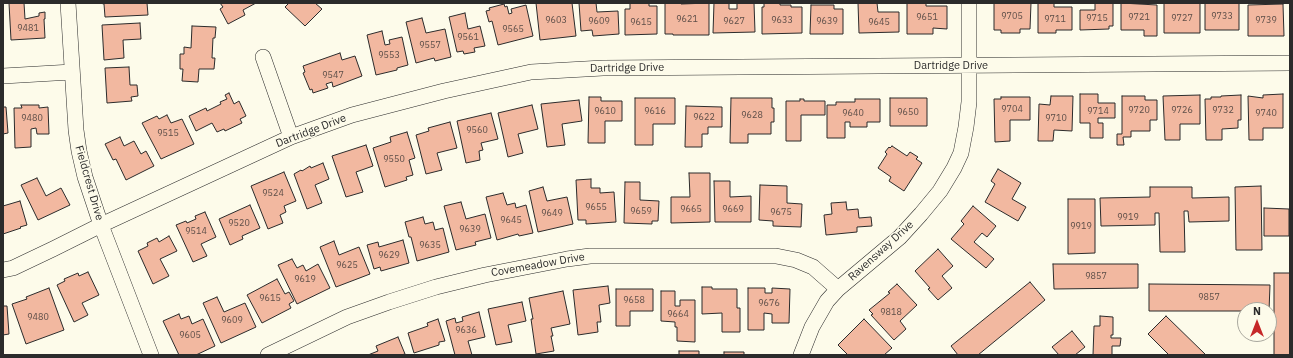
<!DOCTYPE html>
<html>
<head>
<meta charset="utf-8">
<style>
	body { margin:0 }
	#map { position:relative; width:1293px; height:358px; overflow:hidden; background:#fdfbea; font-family:"IBM Plex Sans",sans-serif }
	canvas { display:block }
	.frame { position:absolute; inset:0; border:4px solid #2b2b2b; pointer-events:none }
	.north { position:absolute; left:1237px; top:302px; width:40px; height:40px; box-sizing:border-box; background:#fdfbea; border:1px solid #a9a89e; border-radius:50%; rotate:0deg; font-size:11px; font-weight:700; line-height:16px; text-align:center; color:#2b2b2b }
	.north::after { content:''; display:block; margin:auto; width:14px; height:18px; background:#c62828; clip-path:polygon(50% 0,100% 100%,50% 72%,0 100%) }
</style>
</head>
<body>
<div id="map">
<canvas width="1293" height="358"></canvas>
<div class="frame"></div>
<div class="north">N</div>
</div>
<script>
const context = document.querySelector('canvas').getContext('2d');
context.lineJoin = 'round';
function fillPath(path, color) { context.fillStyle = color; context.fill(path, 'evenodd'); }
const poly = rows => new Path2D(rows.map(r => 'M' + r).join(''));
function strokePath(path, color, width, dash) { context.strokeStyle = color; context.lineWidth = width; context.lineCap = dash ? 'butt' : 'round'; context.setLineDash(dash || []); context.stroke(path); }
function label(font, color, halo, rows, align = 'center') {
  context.font = font + ' "IBM Plex Sans",sans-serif'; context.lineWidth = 3; context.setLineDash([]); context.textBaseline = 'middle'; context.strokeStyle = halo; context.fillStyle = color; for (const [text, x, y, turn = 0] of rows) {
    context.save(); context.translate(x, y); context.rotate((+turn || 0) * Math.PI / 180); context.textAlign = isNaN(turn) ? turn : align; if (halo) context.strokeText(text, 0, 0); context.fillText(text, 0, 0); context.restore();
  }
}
const building = poly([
	[9,3,24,3,25,19,39,16,39,13,45,12,45,19,44,19,45,38,11,40,9,3],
	[100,3,147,3,148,15,105,17,104,4,100,3],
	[220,3,256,3,243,10,245,15,228,24,220,9,223,7,220,3],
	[289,3,315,3,322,9,305,26,285,7,289,3],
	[536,3,572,3,576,36,540,40,536,3],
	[579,3,596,3,597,12,618,11,619,34,593,36,592,30,581,31,579,3],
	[630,3,649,3,649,6,657,6,657,34,625,35,625,9,630,9,630,3],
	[665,3,681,3,681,4,709,3,709,35,673,35,673,34,665,34,665,3],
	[714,3,729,3,729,9,737,9,737,3,754,3,755,32,713,33,714,3],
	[764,3,780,3,780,5,791,5,791,7,802,7,802,33,762,34,762,7,764,7,764,3],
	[858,3,877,3,878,12,899,12,899,32,859,33,858,3],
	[907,3,926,3,926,6,947,6,947,29,933,28,933,34,907,34,907,3],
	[994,3,1031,3,1030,29,1020,29,1020,33,1001,33,1001,30,994,30,994,3],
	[1038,3,1054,3,1054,7,1072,7,1072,30,1056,30,1056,33,1038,33,1038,3],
	[1095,3,1113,3,1113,26,1109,26,1109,29,1080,30,1080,10,1095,10,1095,3],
	[1121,3,1157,5,1157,36,1144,36,1144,30,1121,30,1121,3],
	[1164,3,1200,3,1200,33,1164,33,1164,3],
	[1205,3,1239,3,1239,30,1205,30,1205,3],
	[504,4,505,7,507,6,509,14,512,13,511,9,526,5,533,36,498,45,492,21,489,22,486,11,490,10,489,8,504,4],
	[1283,4,1284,36,1248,36,1248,5,1283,4],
	[811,5,834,5,834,9,843,9,843,34,810,34,811,5],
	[465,13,468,29,480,26,485,46,474,48,475,52,464,54,463,51,457,52,449,17,465,13],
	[422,18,426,33,445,29,451,57,435,61,434,58,416,63,406,22,422,18],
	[140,23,141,39,123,40,124,58,104,60,102,25,140,23],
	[192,26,216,27,215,38,213,38,212,58,215,58,214,69,199,69,198,82,182,81,183,69,180,69,180,54,184,54,184,47,191,48,192,26],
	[382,31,385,45,390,44,389,40,402,37,408,65,397,68,397,70,376,75,367,35,382,31],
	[340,53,342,60,355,56,362,76,333,87,332,82,326,84,328,88,313,93,312,89,310,90,303,73,305,72,303,66,340,53],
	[129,67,130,85,137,85,138,96,131,97,132,101,107,103,105,68,129,67],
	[229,93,234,104,239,101,246,116,240,119,242,123,225,131,224,129,217,132,212,123,196,131,189,116,206,108,207,111,221,104,220,102,227,99,225,95,229,93],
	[1080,94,1098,94,1098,103,1115,103,1115,118,1098,118,1098,123,1103,123,1103,138,1090,138,1090,123,1080,123,1080,94],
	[1283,94,1283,128,1263,128,1263,140,1249,140,1248,96,1263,98,1263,95,1283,94],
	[1200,95,1200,124,1180,124,1180,140,1165,140,1163,96,1200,95],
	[1241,95,1241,120,1238,120,1238,128,1222,129,1222,140,1206,140,1205,99,1211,99,1211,97,1221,97,1221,96,1241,95],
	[1051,96,1073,96,1072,131,1054,130,1053,141,1038,141,1039,104,1050,105,1051,96],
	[1122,96,1145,96,1145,100,1157,100,1157,120,1150,120,1150,131,1131,131,1131,137,1123,137,1124,145,1117,145,1117,134,1122,134,1122,96],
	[589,97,601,97,601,101,622,101,622,121,605,121,605,143,588,143,589,97],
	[1001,97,1030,97,1030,120,1010,120,1010,141,995,142,994,99,1001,99,1001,97],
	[635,98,675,98,675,124,653,124,653,145,635,145,635,98],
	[731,98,772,98,772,108,774,108,774,122,771,122,771,134,748,134,748,143,730,143,731,98],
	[890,98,927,98,927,126,890,126,890,98],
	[800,99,804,99,804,101,825,101,825,115,801,115,801,141,786,141,786,101,800,101,800,99],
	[855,99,880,99,880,122,867,122,867,127,850,127,850,122,845,122,845,138,827,138,827,105,836,105,836,102,855,102,855,99],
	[579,100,582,121,562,124,565,145,547,147,541,104,579,100],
	[21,105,39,105,39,108,48,107,49,134,37,134,36,128,31,129,31,147,15,148,14,108,22,108,21,105],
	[532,105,538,129,518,134,523,153,508,157,498,113,532,105],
	[686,106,722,107,722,127,708,127,708,134,702,134,702,147,685,147,686,106],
	[3,107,6,107,8,133,3,134,3,107],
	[491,113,498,139,481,143,483,150,479,151,480,160,466,163,457,121,491,113],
	[167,115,171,123,182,119,194,144,161,159,142,123,157,116,159,119,167,115],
	[450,122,457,148,437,153,442,170,426,174,416,135,429,131,428,128,450,122],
	[407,132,415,158,409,160,413,175,406,177,407,180,385,187,373,148,391,142,390,137,407,132],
	[120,137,124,146,134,141,141,154,146,151,154,166,126,180,116,159,113,160,105,144,120,137],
	[366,145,373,166,356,172,363,192,346,197,332,156,366,145],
	[892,146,907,156,910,152,918,157,916,159,922,163,904,191,889,181,891,177,878,168,887,154,885,152,889,147,890,148,892,146],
	[323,163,329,179,315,185,322,203,307,209,294,174,301,170,302,171,310,166,311,168,323,163],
	[998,169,1021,183,1012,199,1026,207,1018,221,985,202,995,184,991,181,998,169],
	[284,172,296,201,284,206,286,212,280,215,283,223,268,229,251,186,284,172],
	[689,173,710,173,710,222,671,223,671,197,690,197,689,173],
	[37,178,46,196,61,188,70,205,38,220,21,185,37,178],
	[591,179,591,188,600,188,600,193,614,192,616,222,586,224,586,220,578,220,576,180,591,179],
	[714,181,730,181,730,197,751,196,751,222,715,222,714,181],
	[625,182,640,182,640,200,659,201,658,221,652,221,652,224,624,223,625,182],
	[760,185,787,186,787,203,802,204,801,227,773,226,773,221,759,220,760,185],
	[1261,186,1262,250,1236,250,1235,187,1261,186],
	[543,187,547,201,567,197,573,224,538,232,529,191,543,187],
	[1150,187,1192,187,1192,198,1229,197,1229,221,1189,222,1188,211,1184,211,1185,252,1160,252,1159,213,1155,213,1155,225,1101,226,1100,198,1150,197,1150,187],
	[503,193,507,205,515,203,516,208,526,205,533,233,519,236,518,234,497,240,486,197,503,193],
	[1068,199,1095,199,1095,253,1068,254,1068,199],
	[20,201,27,225,20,227,21,228,3,234,3,206,20,201],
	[461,202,466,219,485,214,491,238,475,242,476,245,456,250,444,206,461,202],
	[846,202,847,210,858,209,859,218,871,217,872,226,857,227,857,232,826,235,824,215,832,214,831,203,846,202],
	[250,205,260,228,242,236,243,239,230,245,219,219,250,205],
	[973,206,996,226,987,237,982,233,974,242,994,259,986,268,951,239,964,224,961,221,973,206],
	[1264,208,1289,209,1289,236,1264,236,1264,208],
	[205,212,216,237,201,244,207,256,193,262,176,225,186,221,187,223,196,219,195,216,205,212],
	[423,217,425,224,433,222,435,230,443,228,449,252,417,261,411,237,409,237,405,222,423,217],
	[169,236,177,251,160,259,169,276,153,284,138,251,148,246,147,243,157,238,159,242,169,236],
	[403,240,409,263,381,271,380,267,374,269,367,245,378,242,379,247,403,240],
	[334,241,339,255,359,247,370,274,336,287,320,247,334,241],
	[938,249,953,266,942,276,952,288,938,300,928,289,930,288,915,271,938,249],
	[292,259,297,268,303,265,306,271,318,264,330,288,297,304,278,265,292,259],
	[1053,264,1138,264,1138,288,1054,289,1053,264],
	[88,272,99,295,82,303,88,315,74,322,57,285,65,281,64,279,78,273,79,276,88,272],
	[1274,273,1290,273,1290,355,1274,355,1274,273],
	[277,279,285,294,289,292,294,301,289,304,291,308,262,323,247,295,277,279],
	[1030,282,1045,300,978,355,958,355,951,346,1030,282],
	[897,284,917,305,900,321,906,329,894,340,871,315,873,314,869,310,890,293,888,292,897,284],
	[1149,284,1270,285,1269,311,1269,310,1245,310,1245,311,1149,311,1149,284],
	[608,286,610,303,599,305,601,322,597,322,598,332,578,335,573,290,608,286],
	[702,287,712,287,712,289,737,289,737,308,740,308,740,332,722,332,722,313,702,314,702,287],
	[49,288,64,330,26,344,12,304,27,299,26,297,49,288],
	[748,288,765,288,765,293,772,293,772,288,790,289,789,323,772,323,772,314,764,313,764,330,748,330,748,288],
	[616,289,653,289,653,311,630,311,630,326,616,326,616,289],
	[563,291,570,324,551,328,553,336,551,336,554,351,536,354,531,319,533,319,529,298,563,291],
	[661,291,675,291,675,306,680,306,680,300,695,300,695,342,677,341,677,327,675,327,675,322,661,321,661,291],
	[217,297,224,312,245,303,256,327,221,343,203,303,217,297],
	[522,302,526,321,508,325,512,342,496,345,488,309,522,302],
	[3,306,7,306,9,334,3,335,3,306],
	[479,312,485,337,468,341,472,355,455,355,446,321,455,318,456,323,463,321,462,317,479,312],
	[179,314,181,319,189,316,192,324,203,319,215,346,196,355,179,355,163,321,179,314],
	[1100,316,1113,317,1113,335,1111,335,1111,338,1121,338,1120,346,1112,346,1112,355,1093,355,1094,326,1100,326,1100,316],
	[1166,316,1206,355,1169,355,1148,334,1166,316],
	[438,319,445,341,439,342,439,345,414,353,408,333,428,326,427,323,438,319],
	[864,319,892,348,884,355,848,355,838,345,864,319],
	[1072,331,1085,347,1075,355,1059,355,1052,347,1072,331],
	[398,337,405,354,401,355,368,355,378,351,376,346,398,337],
	[679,351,699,351,699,355,679,355,679,351],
	[724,352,744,352,744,355,724,355,724,352]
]);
const minor = poly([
	[68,3,76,130,79,151,85,177,101,225,151,355],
	[263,57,291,137],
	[3,76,72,72],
	[3,270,13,268,53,249,101,225,291,137,352,115,444,91,531,72,603,68,1290,63],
	[268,355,347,317,389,302,436,287,485,275,567,259,590,256,776,256,796,260,813,267,838,289],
	[801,355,812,327,827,301,838,289,900,237,921,214,940,191,954,168,961,153,966,127,969,102,969,3]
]);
const numberNames = [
	["9705",1012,16],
	["9733",1222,16],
	["9651",927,17],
	["9721",1139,17],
	["9715",1097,18],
	["9727",1182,18],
	["9621",687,19],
	["9711",1055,19],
	["9603",556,20],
	["9633",782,20],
	["9739",1266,20],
	["9609",599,21],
	["9627",734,21],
	["9639",827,21],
	["9615",641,22],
	["9645",879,22],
	["9481",28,28],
	["9565",513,29],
	["9561",468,37],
	["9557",430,45],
	["9553",389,55],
	["9547",333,75],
	["9704",1012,109],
	["9720",1139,110],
	["9726",1182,110],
	["9732",1223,110],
	["9610",605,111],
	["9616",655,111],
	["9714",1098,111],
	["9650",908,112],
	["9640",853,113],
	["9740",1266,113],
	["9628",752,115],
	["9622",704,117],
	["9480",32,118],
	["9710",1056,118],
	["9560",477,130],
	["9515",168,133],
	["9550",394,159],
	["9524",273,193],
	["9655",596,207],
	["9665",691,209],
	["9669",733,209],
	["9659",641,211],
	["9675",781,212],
	["9649",552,213],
	["9919",1128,217],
	["9645",511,220],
	["9520",239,223],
	["9919",1081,226],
	["9639",470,229],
	["9514",196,231],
	["9635",430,245],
	["9629",389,255],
	["9625",347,265],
	["9857",1096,276],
	["9619",305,279],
	["9857",1209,297],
	["9615",270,298],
	["9658",634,300],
	["9676",769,303],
	["9818",891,312],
	["9664",678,314],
	["9480",38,317],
	["9609",232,320],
	["9636",466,330],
	["9605",190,335]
];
const streetNames = [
	["Dartridge Drive",951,66],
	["Dartridge Drive",627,68,-1],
	["Dartridge Drive",311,131,-21],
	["Fieldcrest Drive",89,183,74],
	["Ravensway Drive",881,251,-42],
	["Covemeadow Drive",538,265,-10]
];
fillPath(building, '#f2b8a0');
strokePath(building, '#2b2b2b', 1);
strokePath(minor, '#2b2b2b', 16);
strokePath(minor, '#fdfbea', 15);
label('9px', '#5d4e48', null, numberNames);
label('11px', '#2b2b2b', '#fdfbea', streetNames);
</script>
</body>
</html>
